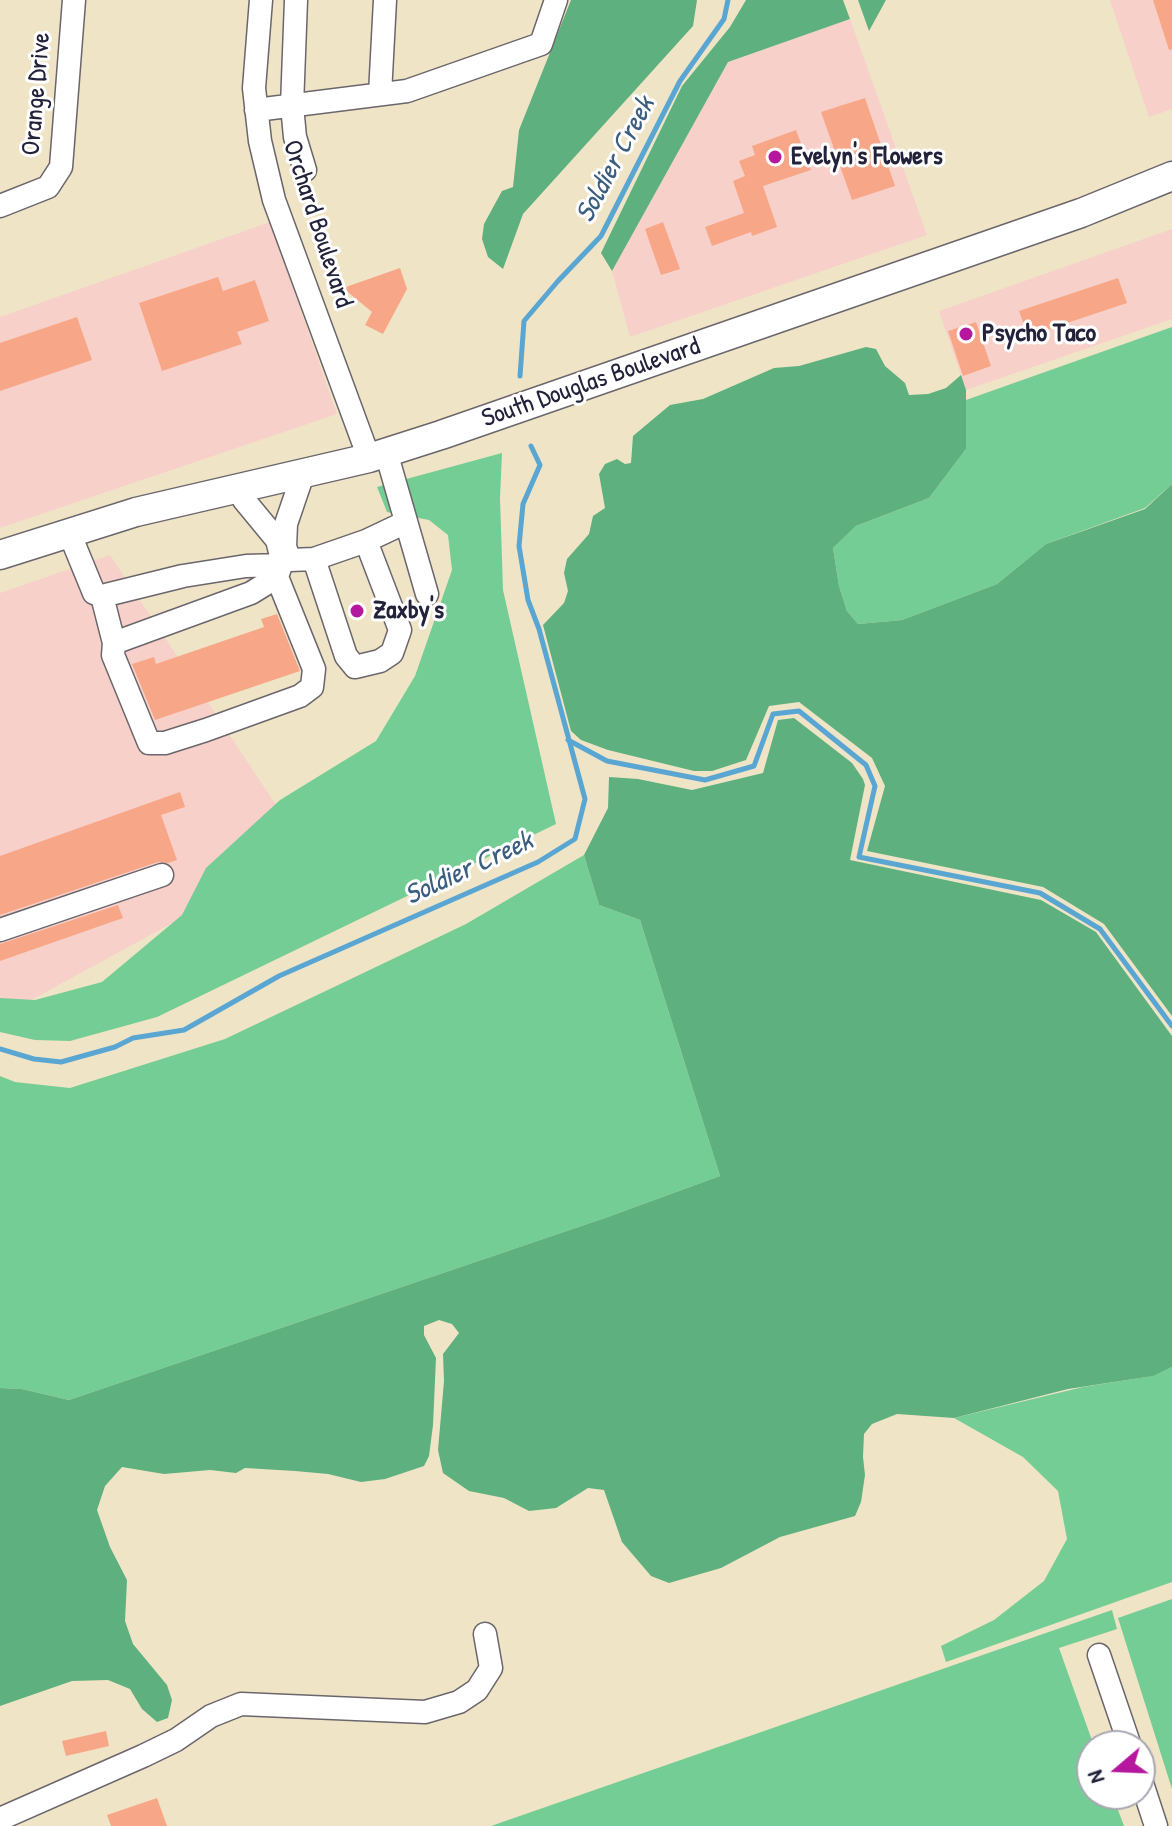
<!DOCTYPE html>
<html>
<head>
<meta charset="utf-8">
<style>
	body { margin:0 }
	#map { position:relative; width:1172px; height:1826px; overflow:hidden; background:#f0e4c7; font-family:"Patrick Hand",sans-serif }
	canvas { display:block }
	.north { position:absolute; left:1076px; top:1730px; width:80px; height:80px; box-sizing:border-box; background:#fff; border:2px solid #a7a7b1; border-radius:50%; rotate:251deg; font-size:22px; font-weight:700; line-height:32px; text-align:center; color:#22223b }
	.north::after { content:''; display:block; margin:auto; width:28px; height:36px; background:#b5179e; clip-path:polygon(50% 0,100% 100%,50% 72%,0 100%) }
</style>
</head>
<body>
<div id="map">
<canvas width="1172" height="1826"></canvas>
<div class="north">N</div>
</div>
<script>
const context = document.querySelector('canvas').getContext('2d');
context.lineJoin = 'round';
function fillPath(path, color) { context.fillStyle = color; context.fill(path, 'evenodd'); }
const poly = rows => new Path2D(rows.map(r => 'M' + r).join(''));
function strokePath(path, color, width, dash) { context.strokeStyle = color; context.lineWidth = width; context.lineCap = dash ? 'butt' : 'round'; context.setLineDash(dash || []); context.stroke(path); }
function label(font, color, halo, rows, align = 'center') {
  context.font = font + ' "Patrick Hand",sans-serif'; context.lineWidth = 6; context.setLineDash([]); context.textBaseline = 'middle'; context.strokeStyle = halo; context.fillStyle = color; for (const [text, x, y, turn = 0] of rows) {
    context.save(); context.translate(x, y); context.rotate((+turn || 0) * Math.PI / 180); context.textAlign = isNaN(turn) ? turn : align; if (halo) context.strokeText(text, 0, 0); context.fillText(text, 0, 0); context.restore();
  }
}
const built = poly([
	[1110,0,1172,0,1172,109,1149,117],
	[850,19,927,235,630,337,612,271,728,62],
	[270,222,337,414,0,528,0,317],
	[1172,229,1172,319,966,390,939,311],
	[110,555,306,850,0,1017,0,593]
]);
const green = poly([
	[1172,327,1172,484,1145,508,1046,544,997,584,902,620,858,624,847,611,839,586,833,548,856,526,929,498,966,449,966,400],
	[502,453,500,498,503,590,556,824,157,1017,70,1041,35,1040,0,1032,0,998,35,1000,102,982,182,915,206,868,280,800,376,741,415,676,452,570,448,535,429,520,387,512,377,487],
	[584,855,599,905,640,920,720,1176,605,1218,69,1400,22,1389,0,1388,0,1076,15,1082,70,1088,225,1039,466,924],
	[1172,1367,1172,1582,946,1662,941,1646,994,1620,1044,1581,1067,1539,1058,1491,1023,1457,954,1418,1083,1387,1152,1376],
	[1172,1599,1172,1789,1118,1618],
	[1112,1610,1117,1629,1059,1648,1094,1746,1092,1746,1092,1794,1112,1794,1124,1826,491,1826]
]);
const forest = poly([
	[571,0,697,0,693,26,523,214,503,269,488,257,482,239,484,224,502,191,513,187,519,130],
	[746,0,843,0,850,19,728,62,612,271,601,253,682,86,730,27],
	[858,0,886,0,869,31],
	[866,347,876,349,885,366,905,383,909,395,928,394,946,388,961,375,966,390,966,449,929,498,856,526,833,548,839,586,847,611,858,624,902,620,997,584,1046,544,1145,509,1172,484,1172,1016,1104,924,1043,887,867,851,885,786,872,758,799,702,769,706,746,760,712,771,694,771,608,750,581,740,571,731,543,625,564,603,568,591,564,573,567,559,589,534,593,516,605,508,599,474,605,464,617,459,625,464,631,463,633,436,670,405,703,399,774,368,799,366],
	[794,718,852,763,863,779,865,785,850,860,1041,900,1096,932,1172,1036,1172,1367,1153,1376,1068,1389,954,1418,897,1414,872,1424,864,1434,863,1457,865,1475,861,1502,855,1516,780,1537,721,1568,669,1583,651,1576,622,1542,604,1490,588,1488,556,1508,529,1511,504,1498,469,1491,443,1473,438,1450,444,1381,443,1354,459,1333,452,1324,439,1320,424,1326,424,1335,436,1358,433,1425,429,1456,424,1466,385,1479,361,1482,328,1474,295,1471,245,1468,236,1473,210,1470,164,1474,122,1467,105,1486,97,1510,110,1547,127,1580,125,1621,133,1644,167,1685,172,1700,168,1718,157,1722,142,1709,130,1689,108,1680,72,1681,0,1706,0,1388,22,1389,69,1400,605,1218,720,1176,640,920,599,905,584,855,608,808,609,777,638,779,692,790,763,773,778,720]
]);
const stream = poly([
	[520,376,524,321,558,281,601,236,680,81,724,19,728,0],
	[568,740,607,761,705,780,754,766,773,714,799,711,866,765,875,786,859,857,1040,893,1100,929,1172,1026],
	[0,1049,34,1059,61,1062,115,1047,133,1038,184,1030,279,976,538,862,575,839,585,799,539,629,528,600,519,546,523,504,540,465,531,446]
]);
const building = poly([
	[1153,0,1172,0,1172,49,1169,50],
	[865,98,895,186,852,200,821,112],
	[796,130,811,170,763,186,777,227,752,236,751,232,712,246,705,227,744,213,733,181,745,176,739,161,755,155,752,146],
	[663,222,680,269,661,275,645,229],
	[400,268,407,289,383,334,365,325,372,312,343,288],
	[218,277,223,291,255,280,269,321,237,332,242,344,162,371,139,303],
	[1118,278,1127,303,1028,336,1019,311],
	[77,317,92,360,0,391,0,343],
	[976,322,991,366,963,376,948,331],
	[277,614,300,671,155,720,132,664,154,657,156,664,264,627,261,619],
	[180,792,185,807,161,815,177,860,168,863,158,862,0,915,0,856],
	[118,905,123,918,0,961,0,944],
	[106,1731,109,1746,66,1756,62,1741],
	[157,1798,167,1826,111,1826,107,1815]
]);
const minor = poly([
	[261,0,254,88,260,141,274,200,369,458],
	[296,0,292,106,295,137,305,170],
	[380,94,385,0],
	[256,110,407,91,541,44,556,0],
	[0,206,48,187,61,167,74,0],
	[386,452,427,594],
	[303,474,286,524,285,547,290,560,314,559,366,541,404,523],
	[239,489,244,500,277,540,281,556],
	[69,532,94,593,102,596,183,576,246,566,281,565,277,577,251,593,114,643,113,655,149,743,165,743,206,730,300,696,312,687,314,669,277,577],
	[314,559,346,656,355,667,380,661,392,653,400,630,366,541],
	[102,596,114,643],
	[0,930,162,875],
	[1099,1655,1130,1746],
	[1140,1777,1156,1826],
	[0,1819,143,1756,176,1740,211,1716,241,1704,425,1712,459,1702,477,1690,491,1668,485,1634]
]);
const major = poly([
	[0,555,136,512,369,458,441,435,1081,213,1172,176]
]);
const markers = [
	[775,157,8,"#b5179e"],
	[966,334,8,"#b5179e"],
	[357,611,8,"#b5179e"]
];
const streetNames = [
	["Orange Drive",37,94,-85],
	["Orchard Boulevard",317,224,72],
	["South Douglas Boulevard",591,383,-19]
];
const poiNames = [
	["Evelyn's Flowers",791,157],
	["Psycho Taco",982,334],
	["Zaxby's",373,611]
];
const waterNames = [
	["Soldier Creek",616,160,-62],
	["Soldier Creek",469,869,-25]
];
fillPath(built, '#f7d0c9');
fillPath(green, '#73cd94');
fillPath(forest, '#5eb07e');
strokePath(stream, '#59a6d2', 5);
fillPath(building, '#f7a787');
strokePath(minor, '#6a666c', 25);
strokePath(major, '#6a666c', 31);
strokePath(minor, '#fff', 22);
strokePath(major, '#fff', 28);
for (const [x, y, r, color] of markers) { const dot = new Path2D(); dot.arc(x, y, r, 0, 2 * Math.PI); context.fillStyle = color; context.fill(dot); strokePath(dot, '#fff', 3); }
label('26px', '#22223b', '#fff', streetNames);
label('bold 26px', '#22223b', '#fff', poiNames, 'left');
label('italic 28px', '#3b5d7f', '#fff', waterNames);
</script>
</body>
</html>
